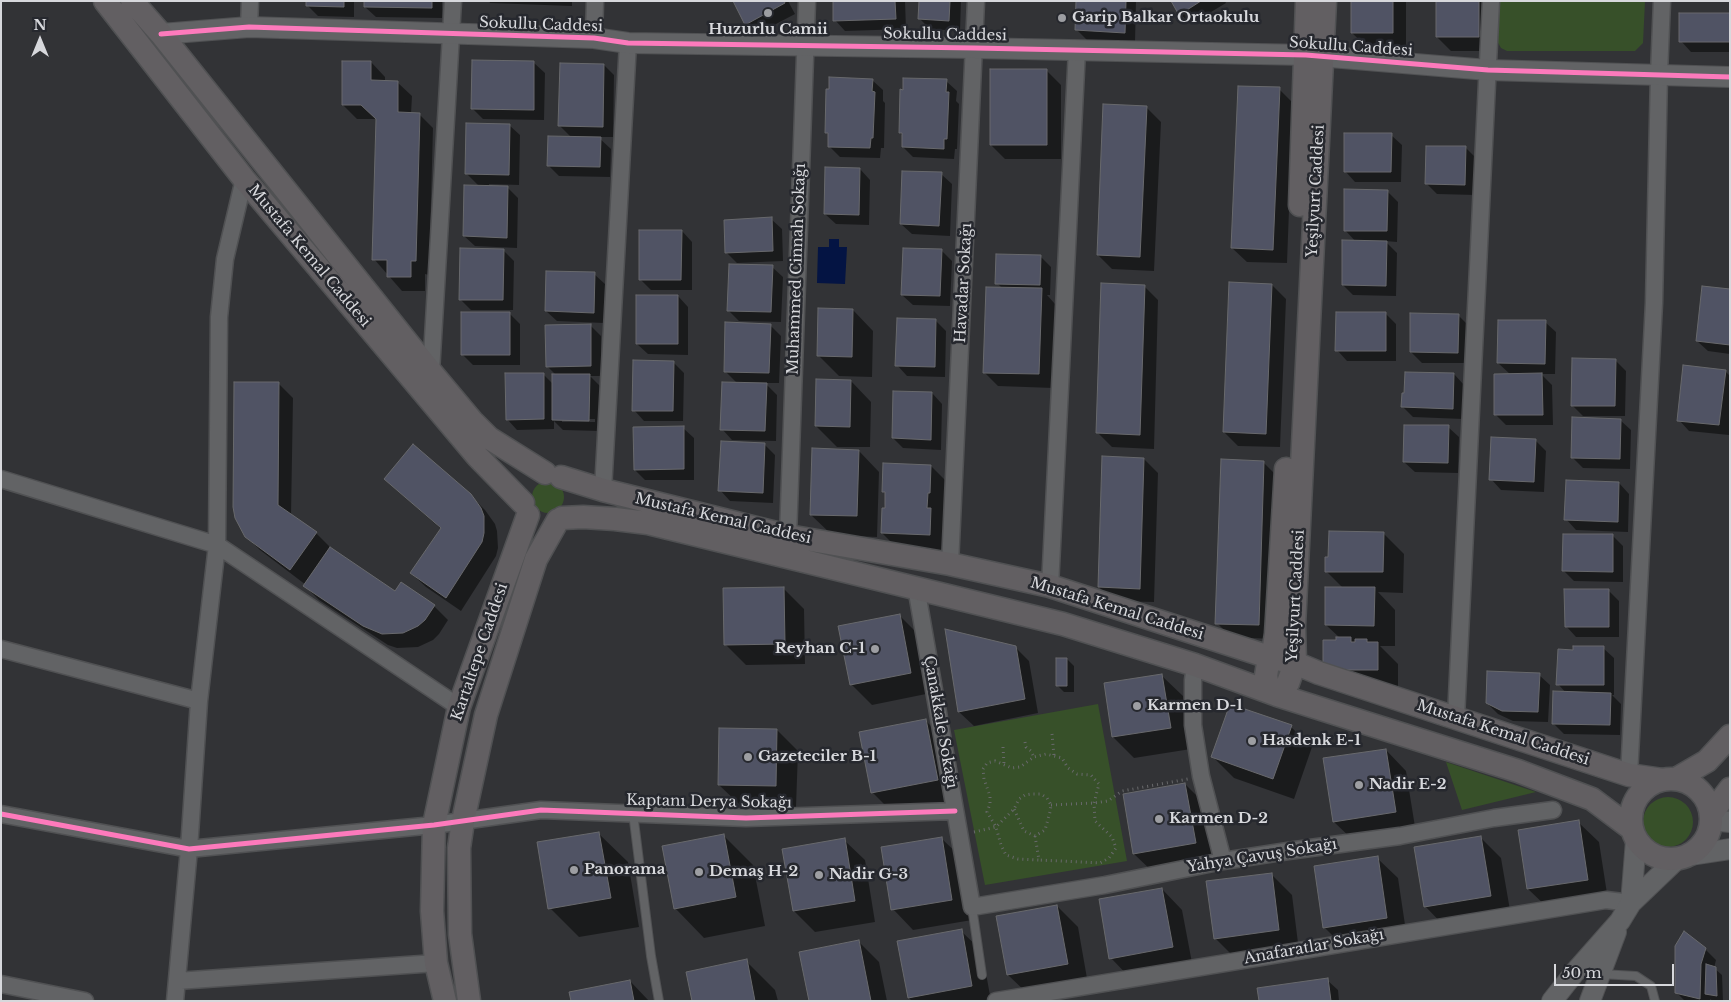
<!DOCTYPE html>
<html>
<head>
<meta charset="utf-8">
<style>
	body { margin:0 }
	#map { position:relative; width:1731px; height:1002px; overflow:hidden; background:#323336; font-family:"Libre Baskerville",serif }
	canvas { display:block }
	.frame { position:absolute; inset:0; border:2px solid #d7d8dc; pointer-events:none }
	.north { position:absolute; left:15px; top:15px; width:50px; height:50px; -webkit-text-stroke:4px #26282e; paint-order:stroke; rotate:0deg; font-size:14px; font-weight:700; line-height:20px; text-align:center; color:#d7d8dc }
	.north::after { content:''; display:block; margin:auto; width:18px; height:22px; background:#d7d8dc; clip-path:polygon(50% 0,100% 100%,50% 72%,0 100%) }
	.scale { position:absolute; left:1554px; top:964px; width:120px; height:22px; box-sizing:border-box; border:2px solid #d7d8dc; border-top:0; padding-left:6px; font-size:15px; line-height:18px; white-space:nowrap; color:#d7d8dc; -webkit-text-stroke:4px #26282e; paint-order:stroke }
</style>
</head>
<body>
<div id="map">
<canvas width="1731" height="1002"></canvas>
<div class="frame"></div>
<div class="north">N</div>
<div class="scale">50 m</div>
</div>
<script>
const context = document.querySelector('canvas').getContext('2d');
context.lineJoin = 'round';
function fillPath(path, color) { context.fillStyle = color; context.fill(path, 'evenodd'); }
const poly = rows => new Path2D(rows.map(r => 'M' + r).join(''));
function strokePath(path, color, width, dash) { context.strokeStyle = color; context.lineWidth = width; context.lineCap = dash ? 'butt' : 'round'; context.setLineDash(dash || []); context.stroke(path); }
function label(font, color, halo, rows, align = 'center') {
  context.font = font + ' "Libre Baskerville",serif'; context.lineWidth = 5; context.setLineDash([]); context.textBaseline = 'middle'; context.strokeStyle = halo; context.fillStyle = color; for (const [text, x, y, turn = 0] of rows) {
    context.save(); context.translate(x, y); context.rotate((+turn || 0) * Math.PI / 180); context.textAlign = isNaN(turn) ? turn : align; if (halo) context.strokeText(text, 0, 0); context.fillText(text, 0, 0); context.restore();
  }
}
const green = poly([
	[1499,1,1645,1,1643,43,1635,51,1507,51,1501,48,1497,41],
	'532 497a16 16 0 1 1 32 0a16 16 0 1 1-32 0Z',
	[1098,704,1127,861,985,885,954,730],
	[1446,762,1536,792,1462,810],
	'1643 822a25 25 0 1 1 50 0a25 25 0 1 1-50 0Z'
]);
const water = poly([
	[829,239,839,239,839,247,847,247,845,284,817,283,818,247,829,247]
]);
const shadow = poly([
	[308,1,354,1,354,17,318,16,308,6],
	[365,1,442,1,442,18,376,17,365,7],
	[489,1,572,1,572,6,490,3],
	[734,1,788,1,795,14,757,34,746,24],
	[834,1,905,1,906,29,845,31,835,20],
	[920,1,961,1,960,31,930,29,920,19],
	[1077,1,1136,1,1135,42,1087,40,1076,29],
	[1172,1,1225,1,1226,3,1191,24,1180,14],
	[1352,1,1406,1,1406,47,1367,47,1352,33],
	[1437,1,1493,1,1493,51,1451,51,1437,37],
	[1730,15,1730,52,1691,52,1681,41],
	[371,62,385,77,385,82,397,82,412,96,411,114,419,114,433,128,429,275,425,274,425,291,402,291,374,259,376,119,357,119,343,105],
	[534,63,545,73,544,120,483,119,472,108],
	[604,65,614,75,613,137,598,137,611,149,610,177,559,176,548,165,572,138,560,126],
	[1047,71,1061,85,1061,159,1005,159,991,145],
	[872,80,883,90,883,101,885,103,884,148,881,148,880,158,840,157,829,146,830,136,826,132],
	[946,81,957,91,956,101,959,104,957,149,955,149,954,159,913,157,903,147,903,136,900,133],
	[1279,89,1293,103,1287,263,1247,262,1232,248],
	[1147,108,1161,122,1154,271,1112,269,1098,255],
	[509,125,520,135,519,185,489,184,489,187,507,187,518,198,517,248,475,246,464,236,479,186,466,173],
	[1391,135,1402,145,1401,182,1355,182,1345,171],
	[1466,148,1476,158,1475,195,1437,194,1427,184],
	[860,169,870,180,869,225,836,224,825,214],
	[941,174,952,184,950,236,912,234,901,224],
	[1387,191,1398,202,1397,242,1385,241,1397,253,1396,296,1353,295,1343,285,1356,242,1345,230],
	[771,219,782,229,783,261,737,263,727,253],
	[682,231,692,242,692,290,651,290,640,279],
	[503,250,514,261,513,310,471,310,460,299],
	[941,250,952,261,950,306,913,305,902,295],
	[1040,256,1051,267,1050,295,1047,295,1055,304,1053,388,998,386,984,372,1002,288,997,283],
	[772,267,783,277,781,322,739,321,728,310],
	[594,274,605,284,604,323,557,321,546,311],
	[1272,285,1286,299,1280,447,1238,446,1224,432],
	[1144,286,1158,300,1154,449,1112,447,1098,433],
	[1730,291,1730,354,1708,351,1697,341],
	[678,296,688,307,688,355,648,354,637,344],
	[853,310,873,331,872,377,839,376,818,355],
	[509,313,520,324,520,365,473,365,463,355],
	[1386,314,1396,324,1396,361,1347,361,1337,350],
	[1458,315,1469,326,1468,363,1422,363,1411,352],
	[936,321,946,331,945,377,907,376,897,365],
	[1545,322,1556,332,1555,374,1541,374,1552,385,1553,425,1506,425,1496,415,1511,375,1498,363],
	[590,325,601,336,601,376,590,376,600,386,599,431,563,430,554,421,554,429,517,430,507,419,543,374,553,384,556,375,547,366],
	[562,419,595,419,595,422,562,422],
	[770,325,781,336,779,383,765,383,777,395,776,441,732,440,722,429,737,383,725,371],
	[1615,360,1626,371,1625,416,1583,416,1572,405],
	[673,362,684,373,683,421,644,421,634,410],
	[1725,371,1730,376,1729,435,1689,431,1679,420],
	[1454,374,1464,385,1463,419,1413,417,1403,407],
	[851,381,871,402,870,447,837,447,816,426],
	[279,384,293,398,291,516,316,533,330,547,329,548,396,593,434,606,448,620,439,634,433,640,418,647,397,648,388,645,319,600,305,586,306,585,260,550,246,536],
	[932,393,942,404,941,450,903,448,893,438],
	[1620,420,1631,430,1630,469,1583,468,1572,457],
	[1448,427,1459,437,1458,473,1415,472,1404,462],
	[683,428,694,438,694,480,645,480,635,470],
	[1535,440,1546,451,1544,492,1501,490,1491,479],
	[765,445,775,455,773,503,730,501,720,490],
	[859,451,879,472,877,537,832,535,811,515],
	[1144,459,1158,473,1154,602,1113,601,1099,587],
	[1263,462,1277,476,1272,639,1231,637,1217,623],
	[931,466,952,487,950,555,903,554,882,533,886,494,883,491],
	[385,479,470,495,485,510,495,524,497,531,498,548,496,556,461,611,426,587,411,573,441,529],
	[1619,483,1629,494,1628,532,1576,530,1566,519],
	[1383,533,1404,554,1403,593,1378,592,1395,610,1395,646,1380,646,1398,664,1398,690,1345,690,1337,641,1340,638,1326,625,1343,588,1326,571],
	[1613,536,1623,546,1623,582,1574,581,1564,571],
	[783,588,804,609,805,664,746,665,725,644],
	[1608,590,1619,601,1619,637,1576,637,1566,626],
	[899,615,920,636,931,693,872,705,851,684],
	[946,631,1015,647,1029,661,1038,713,974,726,959,712],
	[1603,648,1614,658,1614,695,1612,695,1621,704,1620,735,1564,734,1553,723,1566,693,1558,684,1574,651],
	[1067,659,1074,666,1074,692,1064,692,1057,685],
	[1539,675,1550,685,1548,722,1513,721,1498,714,1487,703],
	[1162,676,1183,696,1191,749,1134,758,1113,737],
	[925,720,946,741,958,800,893,813,872,792],
	[1291,727,1312,747,1294,799,1234,778,1213,757],
	[777,730,798,751,796,807,740,805,719,785],
	[1386,750,1406,771,1416,833,1355,842,1334,822],
	[1185,784,1206,805,1216,864,1155,874,1134,854],
	[1578,822,1599,842,1608,900,1549,909,1528,889],
	[598,833,628,862,639,927,579,937,550,908],
	[724,836,753,865,765,926,704,938,675,908],
	[1481,838,1501,858,1511,916,1445,927,1425,906],
	[942,839,963,859,972,920,913,930,893,909],
	[844,840,865,860,875,922,815,932,794,911],
	[1377,858,1398,878,1407,938,1345,948,1324,927],
	[1271,874,1292,895,1299,951,1236,959,1215,938],
	[1162,889,1182,910,1193,968,1131,979,1111,958],
	[1057,906,1078,927,1088,984,1029,995,1008,975],
	[961,931,982,951,991,1001,912,1001,909,998,899,942],
	[859,942,879,962,887,1001,810,1001],
	[1705,949,1716,960,1714,968,1722,975,1723,1001,1713,1001,1710,999,1710,1001,1685,1001,1676,992],
	[746,961,775,990,778,1001,693,1001],
	[1327,980,1338,990,1339,1001,1260,1001],
	[630,981,649,1001,572,1001]
]);
const building = poly([
	[306,1,344,1,344,7,306,6,306,1],
	[364,1,432,1,432,8,364,7,364,1],
	[733,1,784,1,785,3,745,25,733,1],
	[833,1,895,1,896,19,833,21,833,1],
	[919,1,950,1,949,21,918,19,919,1],
	[1076,1,1126,1,1125,33,1075,30,1076,1],
	[1171,1,1201,1,1179,15,1171,1],
	[1351,1,1393,1,1393,33,1351,33,1351,1],
	[1436,1,1479,1,1479,37,1436,37,1436,1],
	[1679,13,1730,13,1730,42,1679,42,1679,13],
	[472,60,534,61,534,110,471,109,472,60],
	[342,61,371,61,371,80,398,81,398,112,420,113,416,261,411,261,411,277,387,277,387,260,372,260,376,119,361,105,342,105,342,61],
	[560,63,604,64,603,127,558,126,560,63],
	[990,69,1047,69,1047,145,990,145,990,69],
	[829,77,873,79,872,91,875,92,873,138,871,138,870,148,828,147,828,133,825,133,826,89,829,89,829,77],
	[903,78,947,79,946,92,949,92,947,139,944,139,944,149,902,147,902,133,899,133,900,89,903,90,903,78],
	[1238,86,1280,87,1273,250,1231,248,1238,86],
	[1103,104,1147,106,1140,257,1097,255,1103,104],
	[466,123,510,124,509,175,465,174,466,123],
	[1344,133,1392,133,1391,172,1344,172,1344,133],
	[548,136,601,137,600,167,547,166,548,136],
	[1426,146,1466,146,1465,185,1425,184,1426,146],
	[825,167,860,168,859,215,824,214,825,167],
	[902,171,942,172,939,226,900,224,902,171],
	[464,185,508,186,507,238,463,236,464,185],
	[1344,189,1388,190,1387,231,1344,231,1344,189],
	[772,217,773,251,725,253,724,220,772,217],
	[639,230,682,230,681,280,639,280,639,230],
	[1342,240,1387,241,1386,286,1342,285,1342,240],
	[460,248,504,249,503,300,459,300,460,248],
	[903,248,942,249,940,296,901,295,903,248],
	[996,254,1041,255,1040,285,995,284,996,254],
	[729,264,773,265,771,312,727,311,729,264],
	[546,271,595,272,594,313,545,311,546,271],
	[1229,282,1272,284,1266,434,1223,432,1229,282],
	[1101,283,1145,285,1140,435,1096,433,1101,283],
	[1702,286,1730,289,1730,345,1696,341,1702,286],
	[986,287,1042,288,1039,374,983,373,986,287],
	[636,295,678,295,678,344,636,344,636,295],
	[818,308,853,309,852,357,817,356,818,308],
	[461,312,510,312,510,355,461,355,461,312],
	[1336,312,1386,312,1386,351,1335,351,1336,312],
	[1410,313,1459,314,1458,353,1410,352,1410,313],
	[897,318,936,319,935,367,895,366,897,318],
	[1498,320,1546,320,1545,364,1497,363,1498,320],
	[725,322,771,324,769,373,724,372,725,322],
	[591,324,591,366,546,367,545,325,591,324],
	[1572,358,1616,359,1615,406,1571,406,1572,358],
	[633,360,674,361,673,411,632,411,633,360],
	[1683,365,1726,370,1719,425,1677,421,1683,365],
	[1405,372,1454,373,1453,409,1401,407,1402,393,1404,393,1405,372],
	[505,373,544,373,544,419,506,420,505,373],
	[1542,373,1543,415,1494,415,1494,374,1542,373],
	[552,374,590,374,589,421,552,420,552,374],
	[816,379,851,380,850,427,815,426,816,379],
	[234,382,279,382,278,505,317,532,290,570,245,537,235,518,233,507,234,382],
	[722,382,767,383,765,431,720,430,722,382],
	[893,391,932,392,931,440,892,438,893,391],
	[1572,417,1621,419,1620,459,1571,458,1572,417],
	[1404,425,1449,425,1448,463,1403,462,1404,425],
	[684,426,684,469,634,470,633,427,684,426],
	[1491,437,1536,439,1534,482,1489,480,1491,437],
	[721,441,765,443,763,493,718,491,721,441],
	[413,444,471,494,481,508,484,516,484,533,482,542,446,598,410,573,441,528,384,479,413,444],
	[812,448,859,450,857,516,810,515,812,448],
	[1102,456,1144,458,1140,589,1098,587,1102,456],
	[1221,459,1264,461,1259,625,1215,624,1221,459],
	[883,463,931,465,930,493,928,493,927,508,931,508,930,535,881,533,882,508,885,508,885,492,882,492,883,463],
	[1566,480,1619,482,1618,522,1564,520,1566,480],
	[1329,531,1384,532,1383,572,1325,572,1325,557,1328,557,1329,531],
	[1563,534,1613,534,1613,572,1562,571,1563,534],
	[330,547,395,591,401,582,435,605,425,620,418,626,403,633,382,634,363,626,303,586,330,547],
	[784,587,785,644,724,645,723,588,784,587],
	[1325,587,1375,587,1374,626,1325,625,1325,587],
	[1564,589,1609,589,1609,627,1565,627,1564,589],
	[900,614,911,673,850,685,838,626,900,614],
	[945,629,1016,646,1025,699,958,712,945,629],
	[1336,637,1351,637,1351,642,1355,642,1355,639,1367,639,1367,642,1378,642,1378,670,1323,670,1323,640,1336,640,1336,637],
	[1573,646,1604,646,1604,685,1556,685,1558,649,1573,650,1573,646],
	[1056,658,1067,658,1067,686,1056,686,1056,658],
	[1487,671,1540,673,1538,712,1502,711,1486,703,1487,671],
	[1162,674,1171,728,1112,737,1104,683,1162,674],
	[1553,691,1611,693,1610,725,1552,724,1553,691],
	[1230,704,1292,725,1273,779,1211,757,1230,704],
	[926,719,938,780,871,793,859,732,926,719],
	[719,728,777,729,776,786,718,785,719,728],
	[1386,749,1396,812,1333,822,1323,758,1386,749],
	[1185,783,1196,843,1133,854,1123,794,1185,783],
	[1579,820,1588,880,1527,889,1518,830,1579,820],
	[599,832,611,898,548,909,537,842,599,832],
	[724,834,736,897,674,909,662,846,724,834],
	[1481,836,1491,896,1424,907,1414,847,1481,836],
	[942,837,952,900,891,910,881,847,942,837],
	[845,838,855,901,793,911,782,849,845,838],
	[1378,856,1387,918,1323,928,1314,866,1378,856],
	[1272,873,1279,930,1214,939,1206,881,1272,873],
	[1162,888,1173,947,1109,959,1099,899,1162,888],
	[1057,905,1068,964,1007,975,996,916,1057,905],
	[962,929,972,986,908,998,897,941,962,929],
	[1684,931,1706,948,1701,964,1700,999,1675,993,1675,946,1684,931],
	[859,940,871,1001,809,1001,799,952,859,940],
	[747,959,755,1001,692,1001,686,972,747,959],
	[1706,964,1716,967,1717,996,1705,994,1706,964],
	[1328,978,1331,1001,1259,1001,1257,988,1328,978],
	[630,980,634,1001,571,1001,569,992,630,980]
]);
const path = poly([
	[1052,734,1054,756],
	[1025,742,1026,747,1031,751,1034,757],
	[1003,747,1004,764],
	[1051,805,1094,803,1108,801,1122,791,1188,779],
	[974,832,996,827,1014,809,1019,799,1025,795,1031,794,1041,794,1047,798,1051,805,1050,812,1045,830,1035,836,1024,831,1014,809],
	[1035,836,1039,860,1018,859,1006,855,1001,845,996,827,987,812,990,804,990,796,984,779,983,769,987,763,995,761,1012,768,1020,767,1034,757,1046,754,1062,758,1068,768,1077,774,1091,775,1099,784,1094,803,1095,821,1112,837,1116,848,1109,858,1100,863,1039,860]
]);
const service = poly([
	[633,813,651,956,659,1001],
	[972,907,982,975],
	[1601,974,1636,976,1651,986,1655,1001]
]);
const minor = poly([
	[249,27,250,1],
	[594,38,595,1],
	[431,372,453,1],
	[1,479,217,545,459,707],
	[603,490,628,43],
	[788,536,807,1],
	[950,564,976,1],
	[1050,586,1077,50],
	[916,587,972,907,1105,885,1223,861,1288,851,1400,836,1494,818,1553,810],
	[1,649,199,701],
	[1195,665,1193,680,1193,725,1201,776,1223,861],
	[1456,717,1491,1],
	[1629,775,1654,303,1659,74,1662,1],
	[1,814,189,849,434,825,541,810,746,818,955,811],
	[177,981,436,963],
	[1,984,85,1001],
	[175,1001,189,849,199,701,217,545,219,317,225,259,244,179],
	[996,1001,1606,900,1631,903]
]);
const tertiary = poly([
	[161,34,249,27,594,38,628,43,975,48,1306,55,1488,70,1730,77],
	[1711,820,1730,822],
	[1691,855,1730,849],
	[1631,903,1636,840],
	[1552,1001,1575,972,1620,921,1631,903,1677,859],
	[1590,1001,1616,932]
]);
const secondary = poly([
	[105,1,244,179,477,456,523,503],
	[132,1,161,34,431,372,472,421,489,438,545,473],
	[1300,205,1307,1],
	[561,477,603,490,788,536,950,564,1050,586,1269,657,1295,663,1319,673,1629,775,1663,780],
	[562,518,583,517,615,519,648,523,1063,624,1195,665,1277,695,1518,771,1592,799,1632,829],
	[1277,695,1283,691,1288,683,1295,663,1294,626,1325,1],
	[1277,695,1268,686,1266,676,1269,657,1274,647,1276,634,1286,469],
	'1631 819a40 40 0 1 1 80 0a40 40 0 1 1-80 0Z',
	[1676,779,1707,761,1730,736],
	[1711,814,1730,789],
	[445,1001,436,963,432,911,434,825,459,707,528,515],
	[469,1001,460,934,459,848,463,821,486,715,536,559,558,520]
]);
const cycleway = poly([
	[161,34,249,27,594,38,628,43,975,48,1306,55,1488,70,1730,77],
	[1,814,189,849,434,825,541,810,746,818,955,811]
]);
const markers = [
	[768,13,5,"#9d9ea2"],
	[1062,18,5,"#9d9ea2"],
	[875,649,5,"#9d9ea2"],
	[1137,706,5,"#9d9ea2"],
	[1252,741,5,"#9d9ea2"],
	[748,757,5,"#9d9ea2"],
	[1359,785,5,"#9d9ea2"],
	[1159,819,5,"#9d9ea2"],
	[574,870,5,"#9d9ea2"],
	[699,872,5,"#9d9ea2"],
	[819,875,5,"#9d9ea2"]
];
const poiNames = [
	["Garip Balkar Ortaokulu",1072,18],
	["Huzurlu Camii",768,30,"center"],
	["Reyhan C-1",865,649,"right"],
	["Karmen D-1",1147,706],
	["Hasdenk E-1",1262,741],
	["Gazeteciler B-1",758,757],
	["Nadir E-2",1369,785],
	["Karmen D-2",1169,819],
	["Panorama",584,870],
	["Demaş H-2",709,872],
	["Nadir G-3",829,875]
];
const streetNames = [
	["Sokullu Caddesi",541,25,2],
	["Sokullu Caddesi",945,35,1],
	["Sokullu Caddesi",1351,47,4],
	["Yeşilyurt Caddesi",1316,191,-87],
	["Mustafa Kemal Caddesi",309,256,50],
	["Muhammed Cinnah Sokağı",797,269,-88],
	["Havadar Sokağı",964,283,-87],
	["Mustafa Kemal Caddesi",723,519,13],
	["Yeşilyurt Caddesi",1296,596,-87],
	["Mustafa Kemal Caddesi",1117,609,17],
	["Kartaltepe Caddesi",480,652,-71],
	["Çanakkale Sokağı",940,722,80],
	["Mustafa Kemal Caddesi",1503,733,18],
	["Kaptanı Derya Sokağı",709,802,1],
	["Yahya Çavuş Sokağı",1262,856,-9],
	["Anafaratlar Sokağı",1314,947,-10]
];
fillPath(green, '#375029');
fillPath(water, '#041443');
fillPath(shadow, '#0007');
fillPath(building, '#505364');
strokePath(building, '#68696c', 1);
strokePath(service, '#505153', 10);
strokePath(minor, '#505153', 19);
strokePath(tertiary, '#505153', 22);
strokePath(secondary, '#505153', 25);
strokePath(path, '#68696b', 3, [1, 4]);
strokePath(service, '#626365', 8);
strokePath(minor, '#626365', 16);
strokePath(tertiary, '#626365', 20);
strokePath(secondary, '#625f62', 22);
strokePath(cycleway, '#fd7abc', 5);
for (const [x, y, r, color] of markers) { const dot = new Path2D(); dot.arc(x, y, r, 0, 2 * Math.PI); context.fillStyle = color; context.fill(dot); strokePath(dot, '#26282e', 2); }
label('bold 15px', '#d7d8dc', '#26282e', poiNames, 'left');
label('15px', '#d7d8dc', '#26282e', streetNames);
</script>
</body>
</html>
